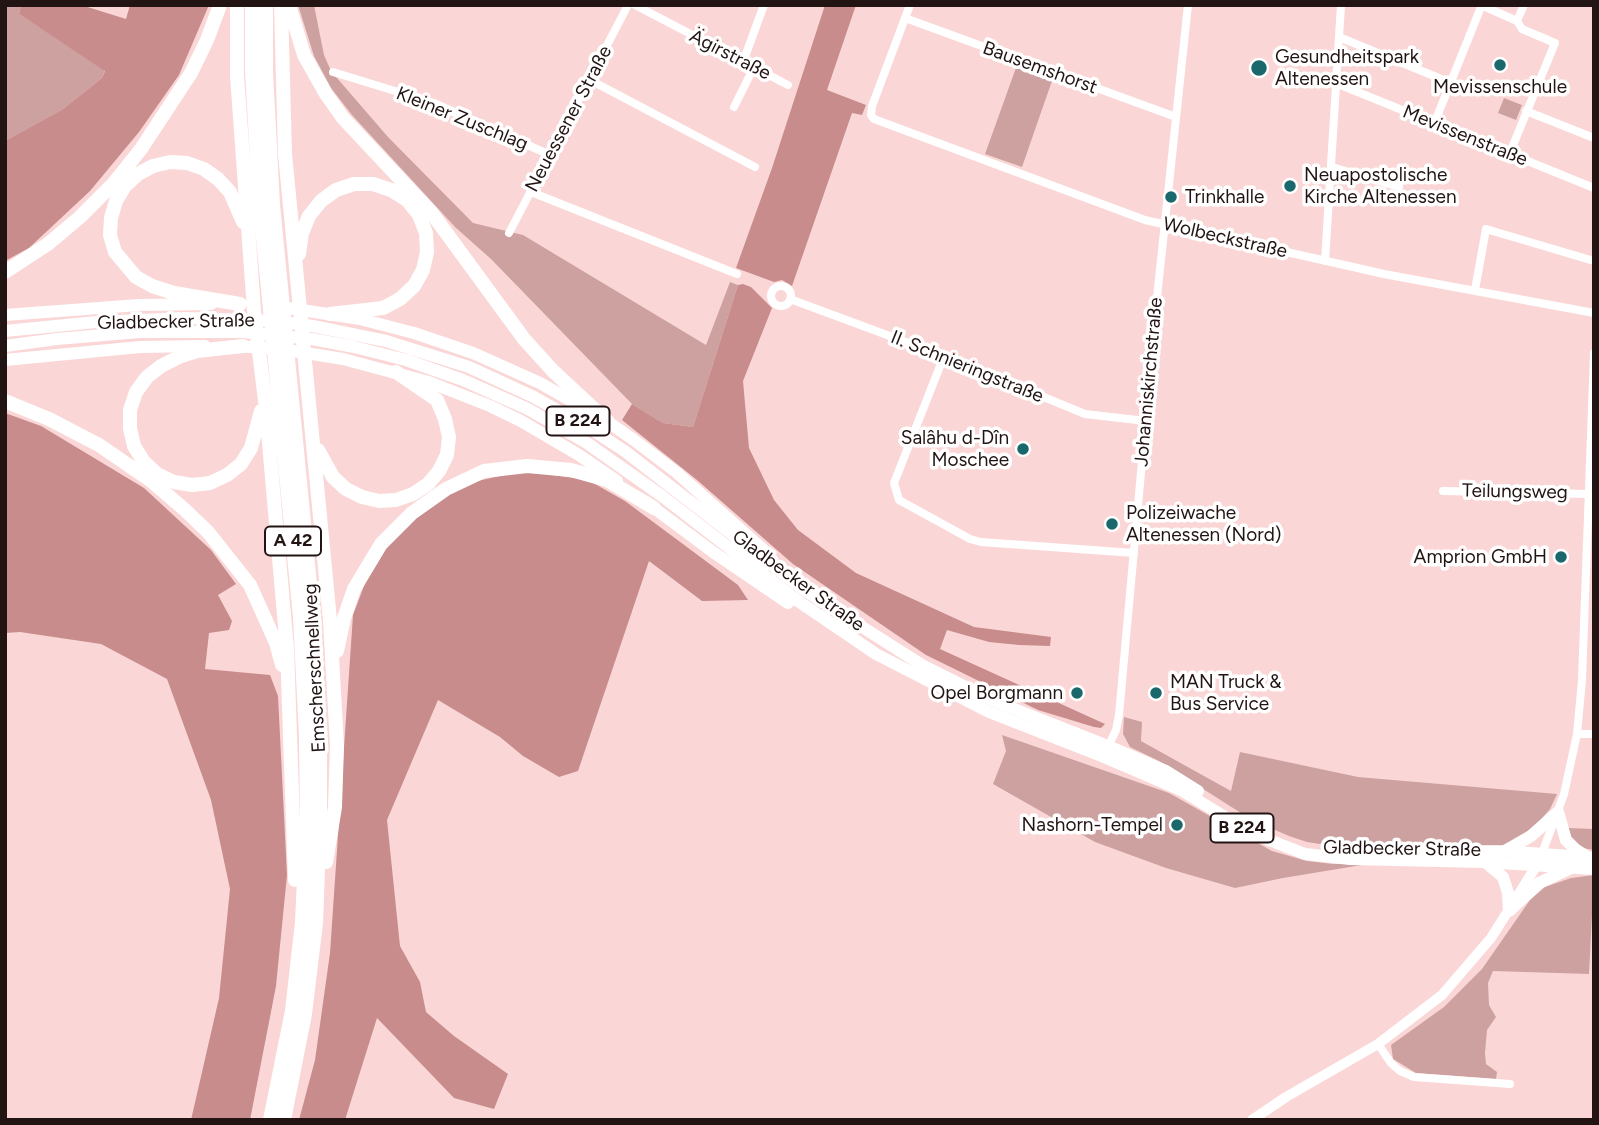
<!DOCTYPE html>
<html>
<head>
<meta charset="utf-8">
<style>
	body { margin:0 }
	#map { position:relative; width:1599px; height:1125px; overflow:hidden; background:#fad7d6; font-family:Figtree,sans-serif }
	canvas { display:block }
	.frame { position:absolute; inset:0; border:7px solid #231414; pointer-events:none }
</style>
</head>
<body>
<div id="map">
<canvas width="1599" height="1125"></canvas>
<div class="frame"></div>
</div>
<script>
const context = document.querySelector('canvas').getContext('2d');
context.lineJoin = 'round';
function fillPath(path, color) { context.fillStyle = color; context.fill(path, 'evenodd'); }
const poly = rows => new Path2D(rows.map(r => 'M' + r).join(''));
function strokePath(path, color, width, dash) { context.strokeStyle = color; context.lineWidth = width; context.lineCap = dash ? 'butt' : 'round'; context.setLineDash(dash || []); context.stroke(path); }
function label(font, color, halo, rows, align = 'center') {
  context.font = font + ' Figtree,sans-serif'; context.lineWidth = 7; context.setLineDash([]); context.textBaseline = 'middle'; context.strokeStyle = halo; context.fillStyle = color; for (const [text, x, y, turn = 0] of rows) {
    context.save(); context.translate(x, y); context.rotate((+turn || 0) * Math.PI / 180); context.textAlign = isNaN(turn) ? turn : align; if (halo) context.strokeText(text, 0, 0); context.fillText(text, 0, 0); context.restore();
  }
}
const green = poly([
	[5,5,21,5,19,14,105,70,102,78,63,109,5,141],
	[298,5,314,5,324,55,331,71,388,137,473,223,523,235,706,345,730,282,738,285,693,427,663,423,632,404,491,259,455,227,352,115,331,88,314,56],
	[1017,65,1053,78,1022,167,985,154],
	[1504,98,1522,105,1516,120,1498,113],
	[1124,717,1142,722,1141,741,1231,791,1240,752,1358,777,1557,794,1550,809,1530,832,1502,846,1380,848,1333,846,1307,842,1289,836,1252,820,1159,761,1130,747,1123,734],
	[1002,735,1169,793,1272,851,1307,861,1333,864,1368,864,1283,878,1235,888,1166,868,1095,842,993,784,1006,751],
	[1568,828,1594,829,1594,850,1582,848,1571,838],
	[1594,875,1589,974,1493,971,1488,983,1489,1005,1496,1017,1487,1030,1485,1053,1486,1064,1497,1072,1496,1079,1416,1073,1393,1059,1391,1045,1444,1007,1482,969,1530,900,1545,887,1571,878]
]);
const forest = poly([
	[21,5,81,5,126,19,130,5,209,5,179,75,139,132,90,191,29,248,5,261,5,141,63,109,102,78,105,71,19,14],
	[825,5,856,5,827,90,866,105,862,115,852,113,792,286,782,280,774,282,736,268,772,168],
	[743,284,751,287,772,308,743,381,749,448,774,500,798,530,856,573,974,627,1051,637,1050,646,1019,645,989,642,947,630,940,649,1105,724,1101,728,1094,727,1038,710,926,655,793,564,697,480,622,420,632,404,663,423,693,427,738,285],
	[5,413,41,426,144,488,211,550,236,584,218,595,232,621,229,630,209,633,205,669,270,675,278,696,287,875,276,986,250,1120,191,1120,219,998,230,889,211,800,167,679,101,644,20,632,5,633],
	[523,471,588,480,625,501,738,585,748,600,702,601,649,561,578,771,559,777,523,756,500,737,438,700,387,820,400,946,420,982,426,1012,454,1036,508,1074,494,1109,454,1098,377,1018,345,1120,299,1120,315,1060,330,953,353,615,367,578,387,544,414,519,440,499,468,483]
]);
const minor = poly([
	[635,5,788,85],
	[910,5,872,106,871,115,874,119,1145,220,1384,274,1594,313],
	[1481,5,1517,21,1522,29,1555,43,1509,155],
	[905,18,1176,117],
	[1517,21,1524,5],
	[1339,37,1451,83],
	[743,62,764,5],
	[333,72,434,103,550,155],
	[590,80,755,167],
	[1338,84,1594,188],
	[734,107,754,67],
	[1526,111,1594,138],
	[1434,124,1481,7],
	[1332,167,1399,187],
	[531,192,737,274],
	[509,233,628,5],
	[1325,261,1341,5],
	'771 296a10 10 0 1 1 20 0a10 10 0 1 1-20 0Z',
	[1475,290,1486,229,1594,261],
	[790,299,949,358,1085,414,1146,421],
	[944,356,894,483,899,500,970,539,981,542,1134,553],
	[1443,491,1588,494],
	[1577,734,1594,734],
	[1107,749,1116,730,1119,715,1156,307,1188,5],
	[1541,856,1564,794,1577,734,1582,680,1594,353],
	[1378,1044,1391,1063,1400,1071,1414,1077,1510,1084]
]);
const tertiary = poly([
	[1252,1120,1286,1097,1378,1044,1442,995,1491,938,1537,865]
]);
const primary = poly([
	[1108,746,1166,771,1198,791],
	[1104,757,1181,790,1251,833,1305,854,1350,859,1485,862,1594,869],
	[1505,851,1531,836,1558,812,1566,840,1575,849,1586,856],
	[1384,852,1505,851,1594,858],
	[1485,862,1503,877,1508,893,1509,911],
	[1509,911,1539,883,1571,868]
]);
const trunk = poly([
	[275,306,360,319,414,333,473,353,540,383,608,422,634,440,676,472,767,553],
	[5,315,139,305,211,304],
	[5,331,96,322,185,318,277,321,313,326,386,341,469,367,534,397,594,431,626,452,804,590,922,665,994,701,1108,746],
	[5,346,57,339,139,332,243,332,312,339,354,347,406,360,463,380,528,409,587,443,662,496,798,601,876,654,989,712,1104,757],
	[234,346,281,349,343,359,429,382,490,406,521,421,579,455,617,481],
	[5,360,140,347,205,346],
	[646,502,713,552,788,603]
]);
const motorway = poly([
	[237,5,237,76,254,310,266,409,287,649,295,880],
	[252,5,252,72,260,207,300,617,306,737,307,817,302,922,292,1011,270,1120],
	[266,5,266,72,273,205,313,615,320,738,320,817,316,923,305,1014,284,1120],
	[281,5,285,154,330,620,337,746,335,807,326,862],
	[289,5,304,55,326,94,343,118,431,212,524,339,553,371,608,422],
	[299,254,302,233,309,216,321,201,336,190,354,184,373,184,391,190,407,200,419,215,426,233,427,252,423,270,414,286,400,299,383,308,330,314],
	[5,272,48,244,80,217,113,184,141,149,191,73,207,40,220,5],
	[240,304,174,293,152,286,136,277,115,252,110,235,111,218,116,201,125,186,138,174,153,166,170,162,187,163,204,169,218,179,230,192,243,222],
	[243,346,197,351,181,356,161,366,147,377,136,392,130,410,130,428,134,446,144,462,157,474,174,482,192,485,210,483,227,475,241,464,251,448,261,411],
	[5,401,49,419,99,445,150,480,184,509,208,532,250,585,276,643,282,665],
	[318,450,333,477,346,489,362,497,379,501,396,500,413,494,428,484,439,471,447,455,449,437,445,419,437,400,396,372],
	[337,651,344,618,354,589,381,544,412,513,446,489,484,471,527,466,571,470,607,480,654,508]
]);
const markers = [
	[1500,65,7,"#1a676c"],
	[1259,68,9,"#1a676c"],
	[1290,186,7,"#1a676c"],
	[1171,197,7,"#1a676c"],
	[1023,449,7,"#1a676c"],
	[1112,524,7,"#1a676c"],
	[1561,557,7,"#1a676c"],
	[1077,693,7,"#1a676c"],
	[1156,693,7,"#1a676c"],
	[1177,825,7,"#1a676c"]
];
const shields = [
	[578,421,63],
	[293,541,56],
	[1242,828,63]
];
const shieldNames = [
	["B 224",578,421],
	["A 42",293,541],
	["B 224",1242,828]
];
const streetNames = [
	["Ägirstraße",730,55,27],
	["Bausemshorst",1040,68,20],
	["Kleiner Zuschlag",462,119,22],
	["Neuessener Straße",569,119,-62],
	["Mevissenstraße",1465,136,22],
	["Wolbeckstraße",1225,238,13],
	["Gladbecker Straße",176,322,-1],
	["II. Schnieringstraße",967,367,22],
	["Johanniskirchstraße",1149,382,-85],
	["Teilungsweg",1515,492,1],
	["Gladbecker Straße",798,581,36],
	["Emscherschnellweg",315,668,-93],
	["Gladbecker Straße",1402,849,1]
];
const poiNames = [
	["Gesundheitspark",1275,57],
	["Altenessen",1275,79],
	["Mevissenschule",1500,87,"center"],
	["Neuapostolische",1304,175],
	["Kirche Altenessen",1304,197],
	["Trinkhalle",1185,197],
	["Salâhu d-Dîn",1009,438,"right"],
	["Moschee",1009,460,"right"],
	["Polizeiwache",1126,513],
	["Altenessen (Nord)",1126,535],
	["Amprion GmbH",1547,557,"right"],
	["MAN Truck &",1170,682],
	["Bus Service",1170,704],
	["Opel Borgmann",1063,693,"right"],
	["Nashorn-Tempel",1163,825,"right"]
];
fillPath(green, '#cda1a0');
fillPath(forest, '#c78c8b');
strokePath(minor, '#fff', 8);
strokePath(tertiary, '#fff', 10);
strokePath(primary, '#fff', 12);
strokePath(trunk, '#fff', 12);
strokePath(motorway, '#fff', 14);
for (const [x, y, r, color] of markers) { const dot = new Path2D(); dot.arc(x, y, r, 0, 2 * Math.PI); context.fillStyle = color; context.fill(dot); strokePath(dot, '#fff', 2.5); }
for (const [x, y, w] of shields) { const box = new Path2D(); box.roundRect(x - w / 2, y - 14.5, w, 29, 5); context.fillStyle = '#fff'; context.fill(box); strokePath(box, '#231414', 2); }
label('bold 18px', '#231414', null, shieldNames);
label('19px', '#231414', '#fff', streetNames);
label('19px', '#231414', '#fff', poiNames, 'left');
</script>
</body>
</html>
